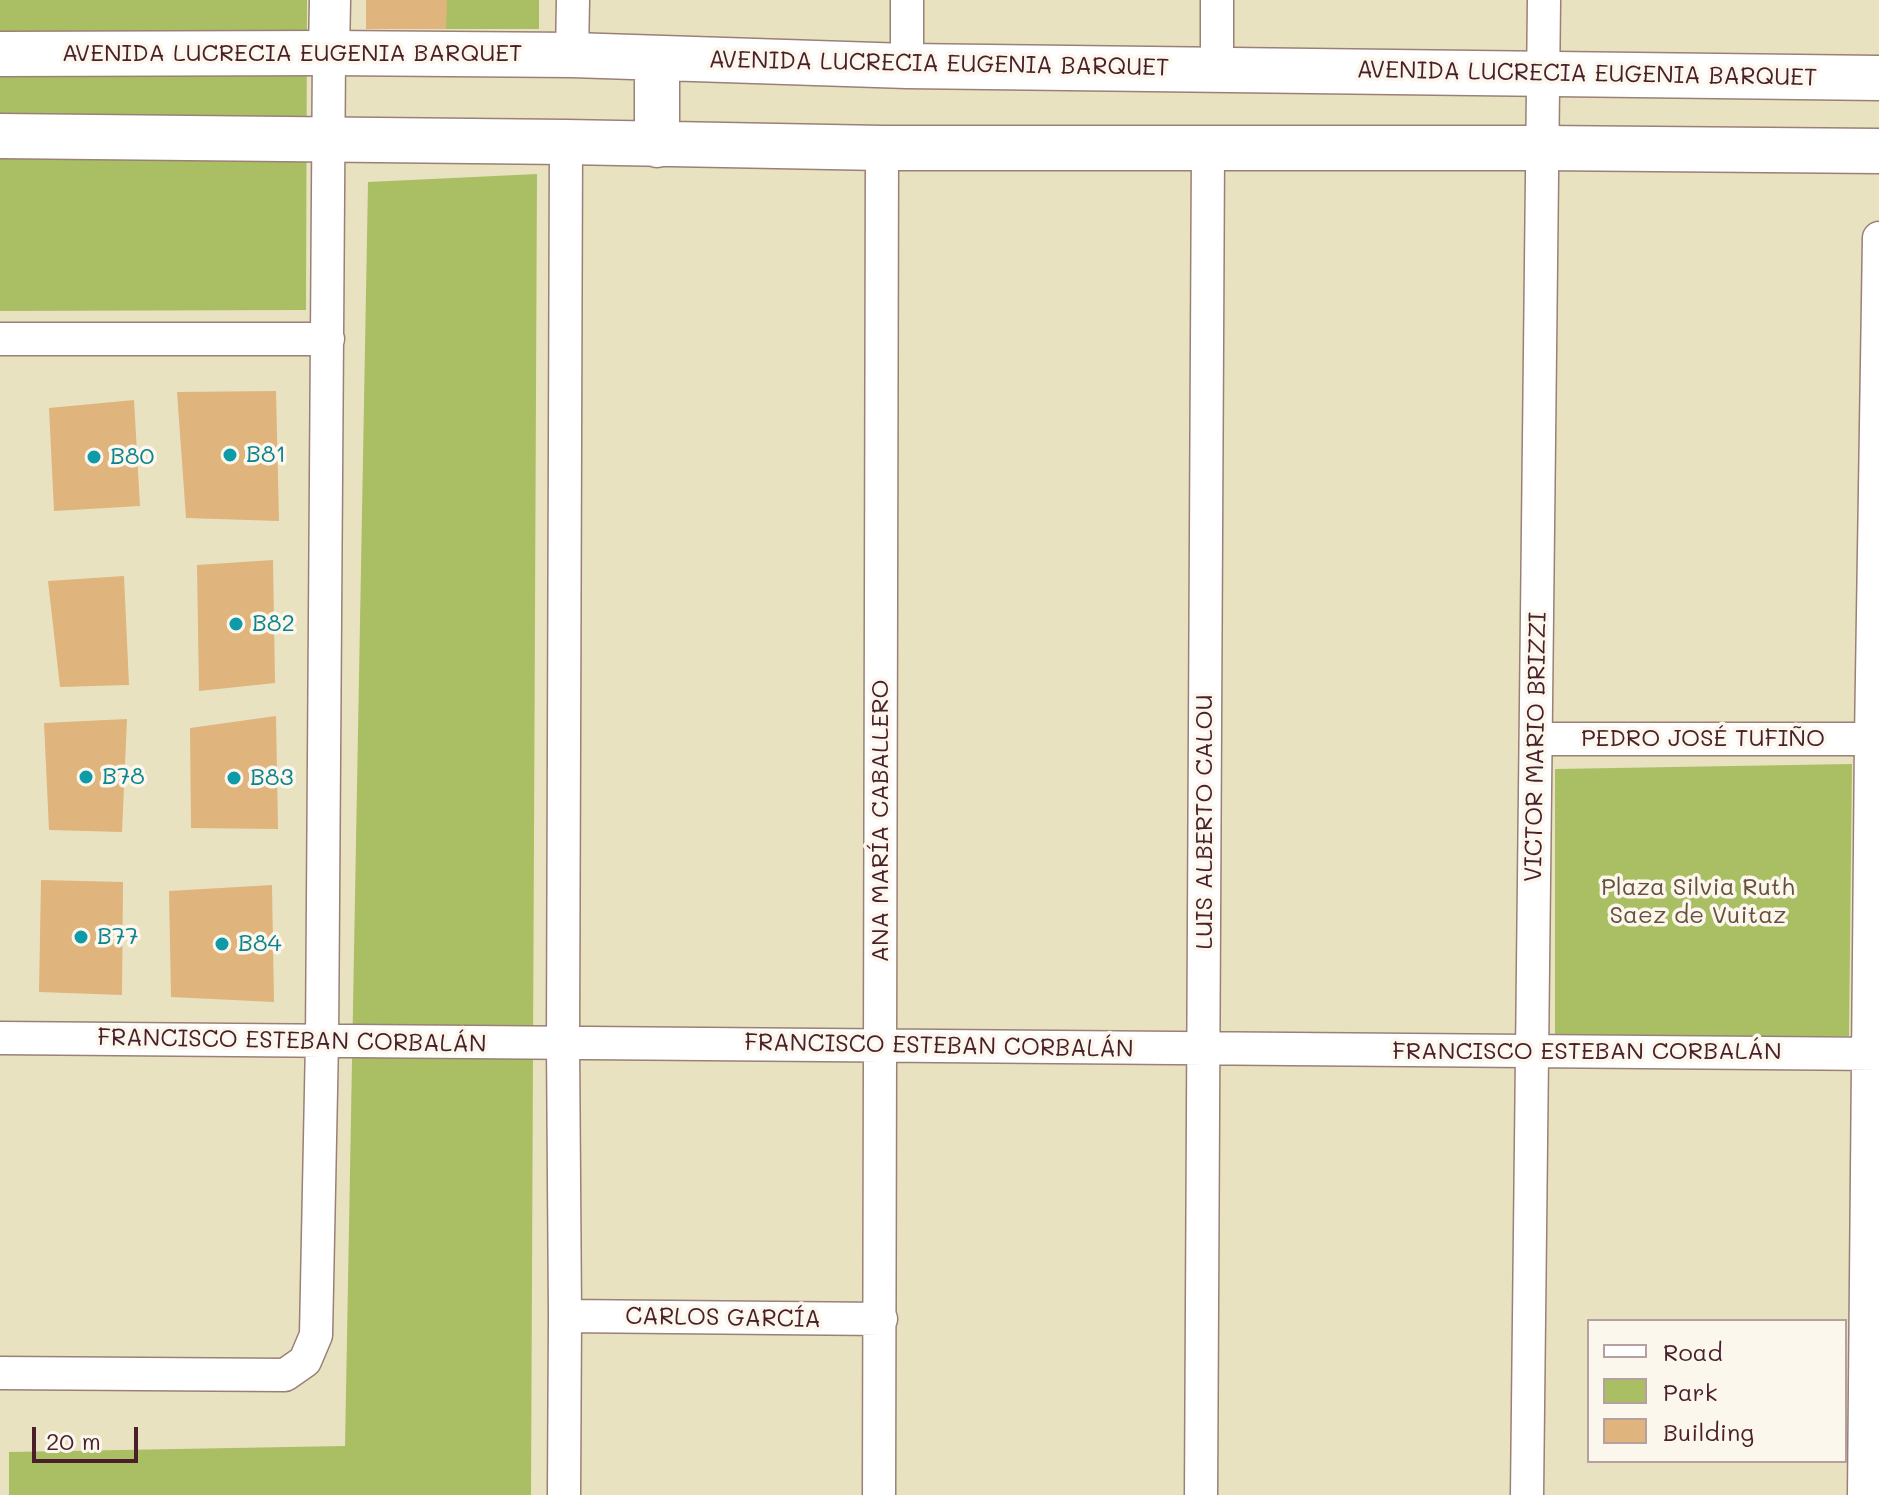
<!DOCTYPE html>
<html>
<head>
<meta charset="utf-8">
<style>
	body { margin:0 }
	#map { position:relative; width:1879px; height:1495px; overflow:hidden; background:#e9e2c1; font-family:Mali,sans-serif }
	canvas { display:block }
	.legend { position:absolute; left:1587px; top:1319px; width:260px; height:144px; box-sizing:border-box; background:#fbf7ec; border:2px solid #b4a19f; margin:0; padding:10px 14px; list-style:none; font-size:24px; color:#4a1f2b }
	.legend li { display:flex; align-items:center; gap:16px; height:40px }
	.legend b { width:40px; border:2px solid #b4a19f }
	.scale { position:absolute; left:32px; top:1427px; width:106px; height:36px; box-sizing:border-box; border:4px solid #4a1f2b; border-top:0; padding-left:10px; font-size:24px; line-height:28px; white-space:nowrap; color:#4a1f2b; -webkit-text-stroke:6px #fbf7ec; paint-order:stroke }
</style>
</head>
<body>
<div id="map">
<canvas width="1879" height="1495"></canvas>
<ul class="legend">
<li><b style="height:10px;background:#fff"></b>Road</li>
<li><b style="height:22px;background:#aabf63"></b>Park</li>
<li><b style="height:22px;background:#dfb47d"></b>Building</li>
</ul>
<div class="scale">20 m</div>
</div>
<script>
const context = document.querySelector('canvas').getContext('2d');
context.lineJoin = 'round';
function fillPath(path, color) { context.fillStyle = color; context.fill(path, 'evenodd'); }
const poly = rows => new Path2D(rows.map(r => 'M' + r).join(''));
function strokePath(path, color, width, dash) { context.strokeStyle = color; context.lineWidth = width; context.lineCap = dash ? 'butt' : 'round'; context.setLineDash(dash || []); context.stroke(path); }
function label(font, color, halo, rows, align = 'center') {
  context.font = font + ' Mali,sans-serif'; context.lineWidth = 7; context.setLineDash([]); context.textBaseline = 'middle'; context.strokeStyle = halo; context.fillStyle = color; for (const [text, x, y, turn = 0] of rows) {
    context.save(); context.translate(x, y); context.rotate((+turn || 0) * Math.PI / 180); context.textAlign = isNaN(turn) ? turn : align; if (halo) context.strokeText(text, 0, 0); context.fillText(text, 0, 0); context.restore();
  }
}
const green = poly([
	[0,0,307,0,306,310,0,311],
	[366,0,539,0,539,29,366,29],
	[537,174,531,1495,9,1495,9,1452,345,1446,368,182],
	[1852,764,1849,1036,1555,1037,1555,769]
]);
const building = poly([
	[366,0,447,0,446,29,366,29],
	[276,391,279,521,186,518,177,392],
	[134,400,140,506,54,511,49,408],
	[273,560,275,683,199,691,197,565],
	[124,576,129,685,60,687,48,581],
	[276,716,278,829,191,828,190,728],
	[127,719,122,832,49,830,44,723],
	[41,880,123,882,122,995,39,992],
	[272,885,274,1002,171,997,169,891]
]);
const minor = poly([
	[1217,0,1217,70],
	[572,55,573,0],
	[907,66,907,0],
	[0,339,328,339],
	[1536,739,1871,739],
	[0,1038,1879,1054],
	[565,1316,881,1319],
	[0,1373,285,1375,305,1361,316,1335,322,1041,329,53],
	[564,1495,565,1316,563,1043,566,142],
	[879,1495,882,148],
	[1201,1495,1208,149],
	[1527,1495,1544,0],
	[1864,1495,1871,739,1879,238]
]);
const tertiary = poly([
	[329,53,330,0]
]);
const secondary = poly([
	[0,54,329,53,572,55,907,66,1879,78],
	[657,58,657,145],
	[0,136,566,142,882,148,1542,148,1879,151]
]);
const markers = [
	[230,455,8,"#0f9aa8"],
	[94,457,8,"#0f9aa8"],
	[236,624,8,"#0f9aa8"],
	[86,777,8,"#0f9aa8"],
	[234,778,8,"#0f9aa8"],
	[81,937,8,"#0f9aa8"],
	[222,944,8,"#0f9aa8"]
];
const streetNames = [
	["AVENIDA LUCRECIA EUGENIA BARQUET",292,54],
	["AVENIDA LUCRECIA EUGENIA BARQUET",939,64,1],
	["AVENIDA LUCRECIA EUGENIA BARQUET",1587,74,1],
	["PEDRO JOSÉ TUFIÑO",1703,739],
	["VICTOR MARIO BRIZZI",1536,747,-89],
	["ANA MARÍA CABALLERO",881,821,-90],
	["LUIS ALBERTO CALOU",1205,822,-90],
	["FRANCISCO ESTEBAN CORBALÁN",292,1041,1],
	["FRANCISCO ESTEBAN CORBALÁN",939,1046,1],
	["FRANCISCO ESTEBAN CORBALÁN",1587,1052],
	["CARLOS GARCÍA",723,1318,1]
];
const cultureNames = [
	["B81",246,455],
	["B80",110,457],
	["B82",252,624],
	["B78",102,777],
	["B83",250,778],
	["B77",97,937],
	["B84",238,944]
];
const parkNames = [
	["Plaza Silvia Ruth",1698,888],
	["Saez de Vuitaz",1698,916]
];
fillPath(green, '#aabf63');
fillPath(building, '#dfb47d');
strokePath(minor, '#9a8076', 35);
strokePath(tertiary, '#9a8076', 43);
strokePath(secondary, '#9a8076', 47);
strokePath(minor, '#fff', 32);
strokePath(tertiary, '#fff', 40);
strokePath(secondary, '#fff', 44);
for (const [x, y, r, color] of markers) { const dot = new Path2D(); dot.arc(x, y, r, 0, 2 * Math.PI); context.fillStyle = color; context.fill(dot); strokePath(dot, '#fbf7ec', 3); }
label('24px', '#4a1f2b', '#fbf7ec', streetNames);
label('24px', '#0d838f', '#fbf7ec', cultureNames, 'left');
label('24px', '#674f3c', '#fbf7ec', parkNames);
</script>
</body>
</html>
